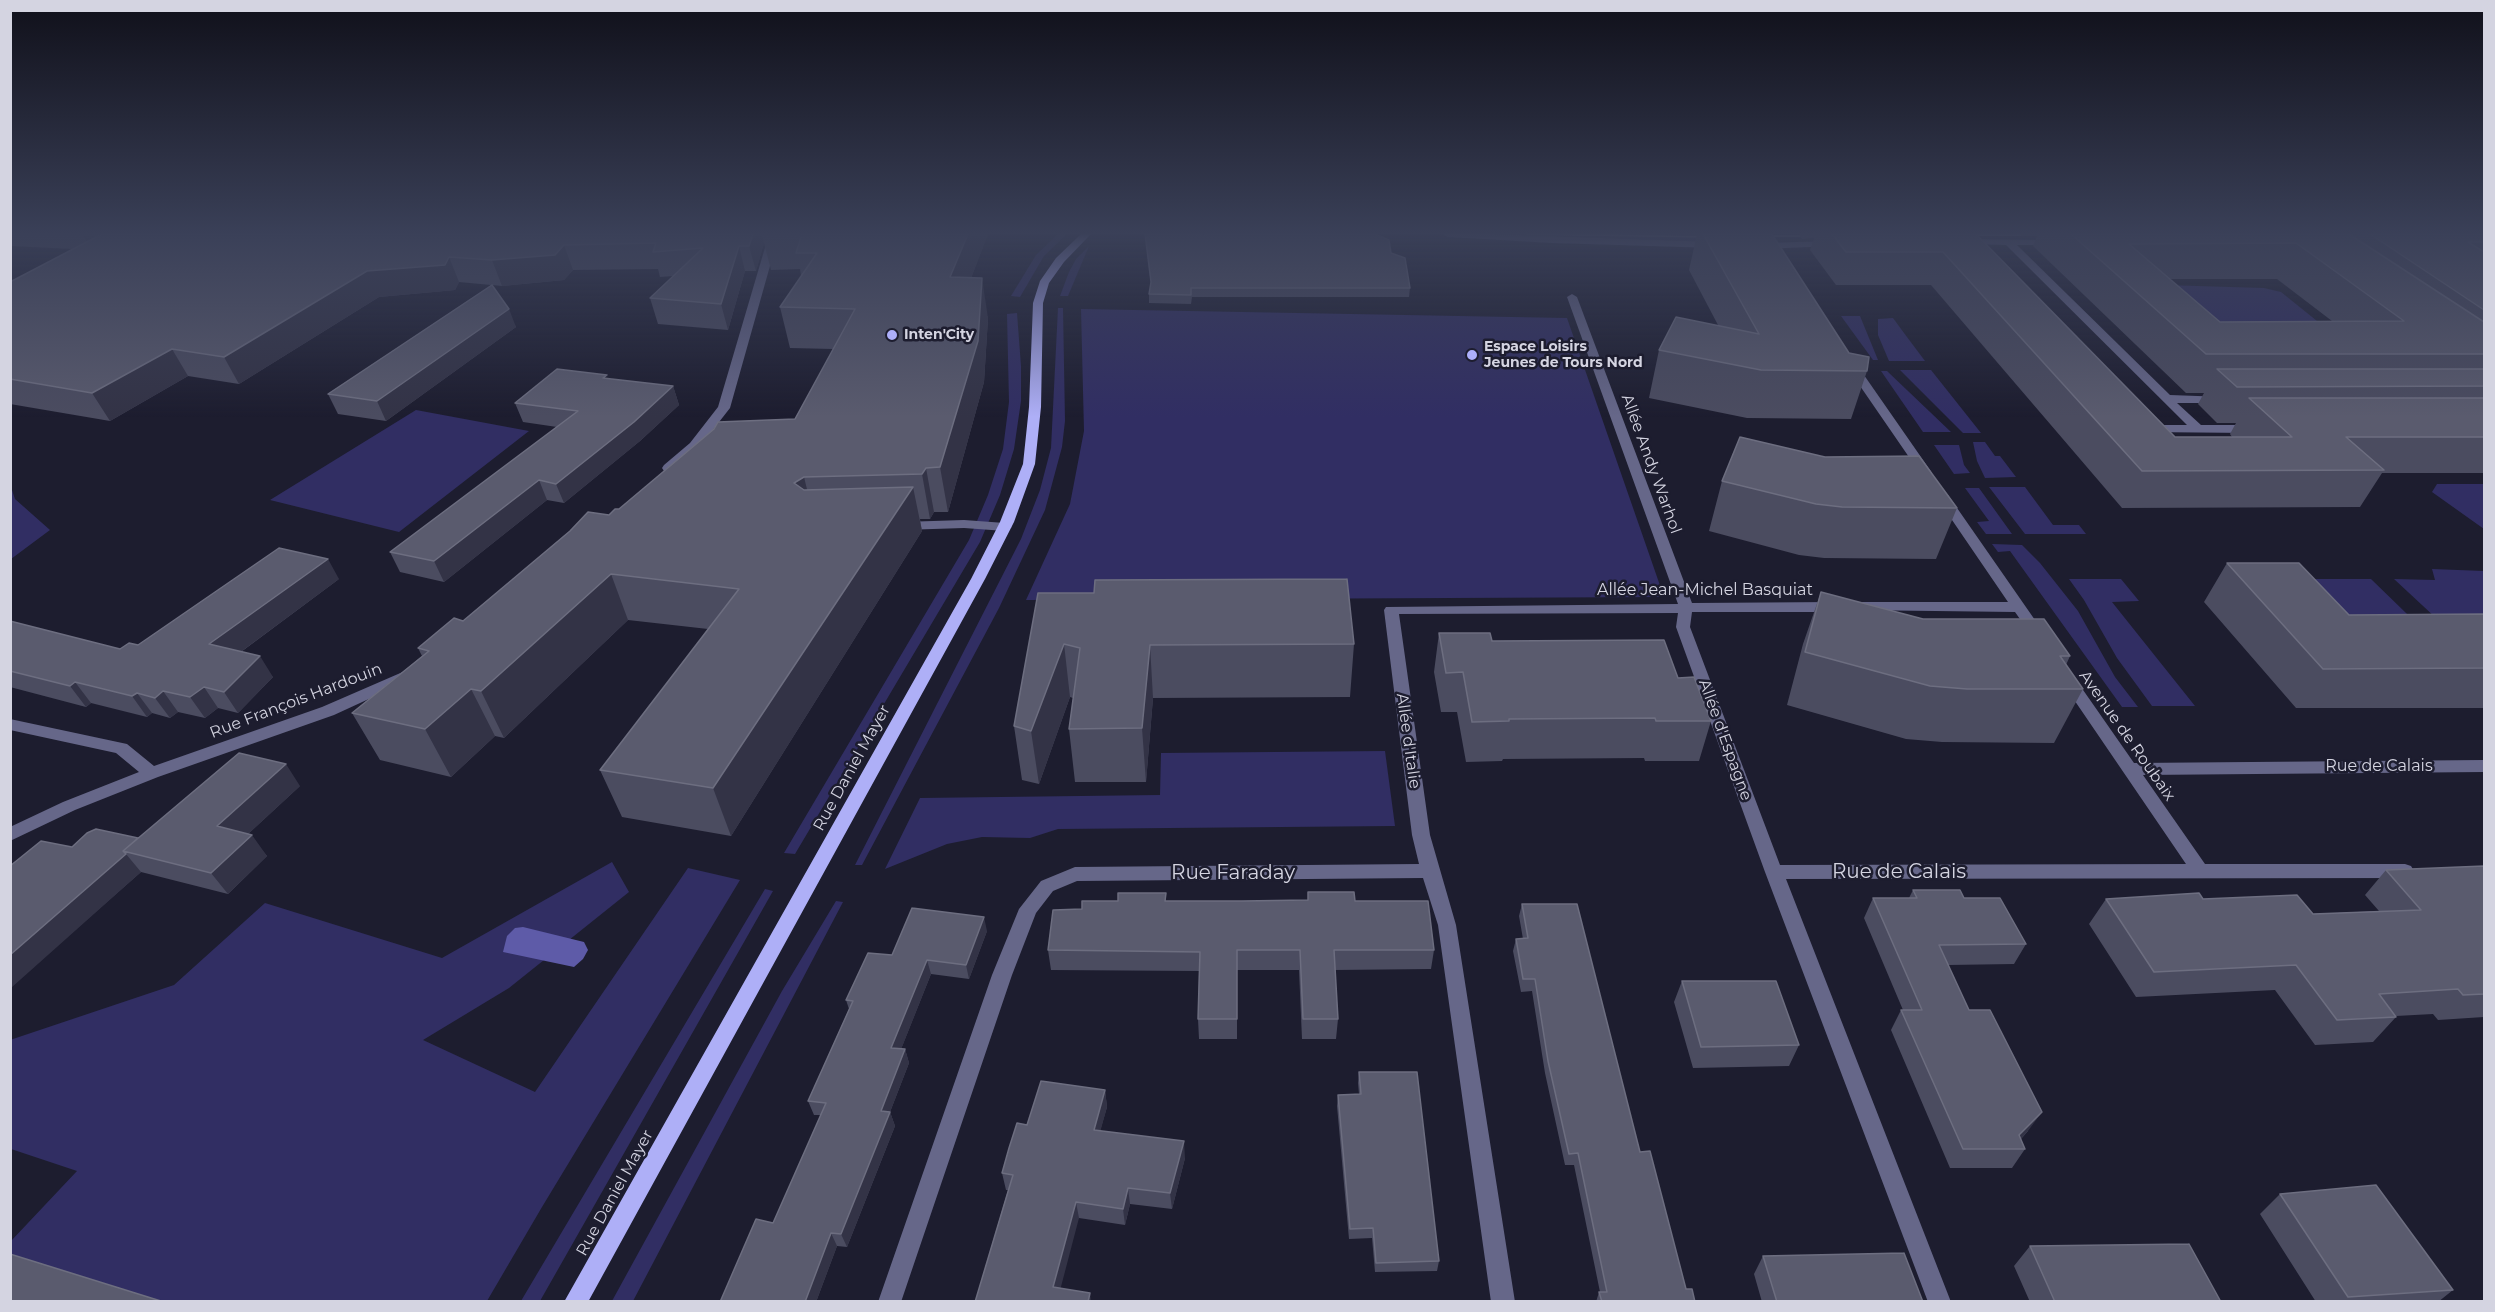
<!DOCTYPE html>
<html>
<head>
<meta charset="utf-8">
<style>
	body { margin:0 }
	#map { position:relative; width:2495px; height:1312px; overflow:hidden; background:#1d1d2f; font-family:Montserrat,sans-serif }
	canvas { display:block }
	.frame { position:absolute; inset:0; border:12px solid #d4d4e1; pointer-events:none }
</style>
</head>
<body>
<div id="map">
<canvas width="2495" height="1312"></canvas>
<div class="frame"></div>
</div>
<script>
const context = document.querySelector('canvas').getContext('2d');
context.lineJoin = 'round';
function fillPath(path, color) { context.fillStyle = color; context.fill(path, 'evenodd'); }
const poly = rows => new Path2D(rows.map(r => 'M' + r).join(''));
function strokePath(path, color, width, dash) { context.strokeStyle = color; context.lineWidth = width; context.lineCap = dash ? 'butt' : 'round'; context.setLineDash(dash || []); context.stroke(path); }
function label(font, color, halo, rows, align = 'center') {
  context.font = font + ' Montserrat,sans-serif'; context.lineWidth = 5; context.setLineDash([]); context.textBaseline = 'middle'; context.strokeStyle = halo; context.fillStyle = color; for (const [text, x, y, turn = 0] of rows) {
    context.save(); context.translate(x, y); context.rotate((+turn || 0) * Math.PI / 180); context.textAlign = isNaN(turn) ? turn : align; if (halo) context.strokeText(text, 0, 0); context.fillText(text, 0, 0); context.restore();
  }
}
const green = poly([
	[1058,234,1067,234,1044,256,1020,297,1011,296,1036,255],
	[1483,234,1700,234,1706,242,1494,234],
	[1089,246,1068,296,1060,296,1069,272,1076,259],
	[2165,285,2264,288,2281,292,2327,329,2222,342],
	[1058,308,1063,308,1065,421,1062,447,1045,510,999,608,862,865,855,865,1021,539,1040,490,1051,448],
	[1081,309,1567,318,1664,597,1026,600,1070,504,1084,431],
	[1017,313,1021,366,1021,401,1014,449,1000,495,980,542,795,854,784,853,969,540,988,495,1003,449,1009,402,1007,314],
	[1841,316,1860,316,1878,360,1873,360],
	[1893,318,1904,333,1925,361,1889,361,1878,335,1878,319],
	[1900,370,1931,370,1981,433,1963,433],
	[1881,371,1887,371,1951,432,1923,432],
	[416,410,529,431,399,532,270,500],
	[1973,442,1985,442,1995,456,2000,456,2016,477,1985,478,1977,461],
	[1934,445,1959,445,1964,465,1970,473,1954,474],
	[2437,484,2484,484,2484,529,2432,492],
	[11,487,15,499,50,530,11,559],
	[1989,487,2025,487,2053,525,2079,525,2086,534,2025,534],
	[1965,488,1979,488,2012,534,1986,534,1977,522,1989,521],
	[1992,544,2022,545,2040,563,2078,611,2115,677,2138,707,2122,707,2010,551,1998,552],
	[2432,569,2484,571,2484,645,2465,645,2394,579,2435,580],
	[2069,579,2121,579,2139,601,2112,602,2195,706,2152,706,2117,658,2084,600],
	[2312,579,2371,579,2440,646,2379,646],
	[1385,751,1395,826,1058,829,1030,838,982,837,947,844,885,869,920,798,1160,795,1161,753],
	[612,862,629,892,509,988,423,1040,535,1092,688,868,740,880,542,1207,487,1301,127,1301,11,1265,11,1241,77,1171,11,1149,10,1040,174,985,265,903,442,958],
	[765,889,773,891,540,1301,521,1301],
	[836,901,843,902,633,1301,612,1301,782,991]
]);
const water = poly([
	[523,927,584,942,588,950,583,959,574,967,503,952,507,936,515,928]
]);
const minor = poly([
	[769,234,779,234,730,408,698,449,672,471,664,471,662,468,664,465,690,443,718,407,769,234],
	[1443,234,1490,234,1714,242,1719,245,1714,248,1552,243,1448,237,1443,234],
	[1966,239,2056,240,2056,244,2053,245,2017,245,2170,395,2225,397,2227,399,2221,403,2177,403,2201,425,2252,425,2258,429,2252,433,2143,432,2141,429,2147,425,2187,425,2006,245,1963,244,1963,240,1966,239],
	[1831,241,1834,242,1834,246,1762,249,1757,246,1762,243,1831,241],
	[1572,294,1577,297,1692,603,1835,602,1842,607,1835,612,1692,612,1690,627,1780,865,2186,864,2064,685,2061,681,2064,677,2069,676,2074,677,2134,763,2484,760,2484,772,2143,775,2205,864,2405,864,2411,866,2414,871,2411,876,2405,878,1786,879,1951,1302,1928,1302,1765,872,1676,627,1678,613,1399,614,1430,835,1456,925,1515,1302,1491,1302,1438,925,1423,878,1077,881,1053,891,1036,913,1012,975,901,1302,878,1302,992,975,1019,909,1041,881,1075,867,1419,864,1412,835,1384,610,1386,607,1678,604,1567,297,1572,294],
	[1853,364,1857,365,1930,470,1932,473,1930,476,1922,476,1847,367,1853,364],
	[1943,494,1948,495,2044,633,2046,636,2044,639,2034,639,2015,612,1854,610,1852,607,1859,602,2008,602,1937,498,1943,494],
	[964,520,1005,523,1012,527,1005,531,964,528,902,530,895,526,902,522,964,520],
	[405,671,413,676,410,680,334,715,158,777,75,810,10,841,10,827,63,802,139,772,116,753,10,730,10,719,127,744,154,766,322,707,405,671]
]);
const major = poly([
	[1081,234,1091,234,1064,262,1049,283,1043,303,1041,407,1035,464,1014,522,985,579,588,1302,564,1302,971,579,1000,522,1023,464,1029,407,1033,303,1040,281,1056,258,1081,234]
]);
const tram = poly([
	[1527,234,1713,237],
	[1962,235,2037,235],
	[1758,236,1818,236]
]);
const wall = poly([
	[10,234,988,234,971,278,988,318,984,382,948,512,934,512,930,519,920,519,922,531,731,836,622,817,600,770,708,629,628,620,504,738,495,736,451,777,380,760,352,713,422,656,418,648,463,621,609,515,795,419,833,349,790,348,780,307,801,276,800,269,771,270,764,243,756,271,745,271,728,330,658,324,650,298,674,276,660,277,658,269,573,270,564,280,502,286,492,285,516,327,386,421,338,414,328,394,491,285,459,282,455,290,379,297,239,384,188,376,110,421,10,404,10,282,72,249,10,246],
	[1145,234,1391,253,1410,288,1409,297,1192,297,1191,304,1149,303,1149,294,1151,285],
	[1697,234,1772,234,1849,353,1867,371,1851,419,1747,418,1649,398,1659,350,1718,325,1689,270],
	[1799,234,1976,234,2175,437,2232,437,2230,434,2236,423,2217,423,2198,404,2204,393,2186,393,2033,246,2037,236,2022,236,2019,234,2484,234,2484,473,2382,473,2360,507,2122,508,1931,285,1836,285,1810,250,1814,238,1802,239],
	[2170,279,2277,279,2332,321,2220,322],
	[609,379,673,386,679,405,640,441,564,503,547,500,444,582,400,572,390,552,557,427,523,422,515,403],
	[1722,481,1957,508,1936,559,1824,558,1799,555,1709,531],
	[2227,563,2349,615,2484,614,2484,708,2296,708,2204,602],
	[339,579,241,652,273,677,238,713,218,708,205,718,178,712,170,718,152,713,147,717,91,703,86,707,10,687,10,621,120,649,138,645],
	[1821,592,1923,619,2070,656,2066,665,2083,689,2054,743,1942,742,1906,739,1787,705,1803,644],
	[1038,593,1354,644,1350,697,1153,698,1146,782,1075,782,1069,729,1073,698,1070,697,1039,784,1022,780,1014,726],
	[1439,633,1492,641,1678,678,1711,721,1699,761,1645,761,1644,758,1503,759,1502,761,1466,762,1457,712,1441,712,1434,672],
	[300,786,248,834,267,856,228,894,141,872,10,987,10,866,72,847,138,838],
	[2484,866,2484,1017,2438,1020,2433,1014,2396,1016,2396,1017,2373,1042,2315,1045,2275,990,2136,997,2089,924,2106,899,2203,899,2313,914,2379,911,2365,895,2386,870],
	[1913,890,1964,898,2026,944,2014,964,1948,965,1969,1010,2028,1131,2021,1139,2025,1149,2012,1168,1950,1168,1891,1030,1901,1010,1903,1010,1864,918,1873,898,1909,898],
	[1166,893,1166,901,1355,901,1434,950,1431,969,1335,970,1338,1019,1336,1039,1302,1039,1299,970,1237,970,1237,1039,1199,1039,1198,1019,1199,971,1051,970,1048,950,1082,909,1118,901],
	[1522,904,1640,1152,1686,1289,1695,1302,1596,1302,1599,1292,1600,1292,1574,1165,1565,1165,1545,1073,1532,991,1521,992,1513,951,1516,939,1523,939,1519,916],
	[987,931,969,979,931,974,901,1049,905,1049,909,1063,890,1112,895,1126,847,1247,837,1246,816,1302,720,1302,773,1223,821,1115,814,1115,808,1101,849,1009,846,1000,892,955],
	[1682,981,1799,1045,1789,1066,1693,1068,1674,1002],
	[1359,1072,1439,1261,1437,1271,1375,1272,1372,1238,1349,1239,1337,1106,1338,1095,1359,1094,1358,1083],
	[1105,1090,1107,1107,1100,1131,1185,1158,1172,1209,1130,1204,1125,1225,1079,1218,975,1302,1008,1190,1006,1190,1002,1173],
	[2280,1194,2453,1290,2438,1302,2316,1302,2260,1214],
	[2030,1246,2221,1302,2030,1302,2014,1266],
	[1763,1256,1923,1302,1762,1302,1754,1274]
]);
const shadedWall = poly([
	[82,234,125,234,92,250],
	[753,234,762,234,764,243,756,271,749,246],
	[968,234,988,234,956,317,950,277],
	[564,245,573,270,564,280,502,286,492,260],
	[739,246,745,271,728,330,721,304],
	[449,257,459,282,455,290,379,297,239,384,224,357,367,271],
	[982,278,988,318,984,382,948,512,940,467],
	[509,309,516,327,386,421,377,401],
	[172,349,188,376,110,421,92,393],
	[673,386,679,405,640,441,564,503,556,484],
	[926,468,934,512,930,519,922,474],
	[804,477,815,522,794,483],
	[539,480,547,500,444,582,434,561],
	[913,487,922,531,731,836,713,788],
	[328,559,339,579,223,665,209,644],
	[611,574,628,620,504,738,481,691],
	[1064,644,1070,697,1039,784,1031,731],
	[1150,645,1153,698,1146,782,1142,728],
	[260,656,273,677,238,713,224,692],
	[75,682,91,703,86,707,70,686],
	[204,687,218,708,205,718,190,697],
	[471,689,495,736,451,777,425,729],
	[163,691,178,712,170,718,155,698],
	[137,693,152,713,147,717,132,696],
	[286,764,300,786,233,848,217,826],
	[252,835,267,856,228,894,211,873],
	[126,854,141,872,11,988,10,987,10,955],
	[984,917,987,931,969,979,966,965],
	[927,960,931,974,896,1062,891,1048],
	[905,1049,909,1063,890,1112,895,1126,847,1247,841,1234,881,1111],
	[1105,1090,1107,1107,1096,1147,1094,1130],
	[2042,1112,2028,1131,2011,1149,2019,1135],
	[1184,1141,1185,1158,1172,1209,1170,1193],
	[1128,1188,1130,1204,1125,1225,1123,1209],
	[1076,1202,1079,1218,1057,1302,1053,1287],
	[831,1233,837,1246,816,1302,805,1302],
	[1090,1293,1091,1302,1088,1302]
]);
const building = poly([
	[102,234,753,234,749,246,739,246,721,304,650,298,703,248,653,252,656,243,564,245,555,255,492,260,449,257,445,265,367,271,224,357,172,349,92,393,10,379,10,282,102,234],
	[802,234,968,234,950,277,982,278,978,341,940,467,926,468,922,474,804,477,794,483,804,490,913,487,713,788,600,770,739,589,611,574,481,691,471,689,425,729,352,713,429,651,418,648,454,618,463,621,570,531,588,512,609,515,615,509,619,509,714,429,718,422,795,419,855,309,780,307,817,253,796,253,802,234],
	[1145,234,1208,235,1208,234,1375,234,1389,240,1391,253,1405,258,1410,288,1191,288,1191,295,1149,294,1151,282,1145,234],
	[1703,234,1772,234,1849,353,1869,357,1867,371,1761,370,1659,350,1676,317,1759,334,1703,234],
	[1832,234,1976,234,2175,437,2292,437,2249,398,2484,398,2484,437,2346,437,2384,470,2142,471,1943,252,1846,252,1832,234],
	[2071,234,2349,234,2484,322,2484,354,2206,354,2071,234],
	[2296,243,2404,321,2220,322,2129,244,2296,243],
	[2370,234,2484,234,2484,242,2468,242,2484,252,2484,310,2370,234],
	[492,285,509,309,377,401,328,394,492,285],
	[557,369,607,375,603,378,673,386,634,422,556,484,539,480,434,561,390,552,578,411,515,403,557,369],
	[2217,369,2484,369,2484,386,2237,387,2217,369],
	[1740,437,1825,457,1919,456,1957,508,1842,507,1816,504,1722,481,1740,437],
	[279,548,328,559,209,644,260,656,224,692,204,687,190,697,163,691,155,698,137,693,132,696,75,682,70,686,10,671,10,621,120,649,129,643,138,645,279,548],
	[2227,563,2299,563,2349,615,2484,614,2484,668,2323,669,2227,563],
	[1347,579,1354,644,1150,645,1142,728,1069,729,1080,648,1064,644,1031,731,1014,726,1038,593,1094,593,1095,580,1347,579],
	[1821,592,1923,619,2044,619,2070,656,2060,656,2083,689,1967,689,1930,686,1805,652,1821,592],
	[1439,633,1490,633,1492,641,1664,640,1678,678,1694,677,1711,721,1656,721,1655,718,1509,719,1509,721,1472,722,1463,672,1446,673,1439,633],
	[239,753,286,764,217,826,252,835,211,873,123,851,239,753],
	[96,829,138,838,123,851,126,854,10,955,10,866,41,841,72,847,87,833,96,829],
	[2484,866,2484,994,2463,995,2458,989,2379,994,2396,1017,2337,1020,2296,965,2154,972,2106,899,2199,893,2203,899,2297,895,2313,914,2421,910,2386,870,2484,866],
	[1913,890,1960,890,1964,898,2000,898,2026,944,1939,945,1969,1010,1990,1010,2042,1112,2019,1135,2025,1149,1963,1149,1901,1010,1922,1010,1873,898,1917,898,1913,890],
	[1308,892,1354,892,1355,901,1428,901,1434,950,1334,950,1338,1019,1303,1019,1300,950,1237,950,1237,1019,1198,1019,1200,952,1048,950,1053,910,1082,909,1082,901,1118,901,1118,893,1166,893,1165,901,1242,901,1308,900,1308,892],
	[1522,904,1577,904,1640,1152,1650,1151,1686,1289,1692,1289,1695,1302,1602,1302,1599,1292,1607,1292,1578,1153,1569,1154,1548,1061,1535,979,1523,979,1516,939,1528,938,1522,904],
	[912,908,984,917,966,965,927,960,891,1048,905,1049,881,1111,890,1112,841,1234,831,1233,805,1302,720,1302,756,1219,773,1223,826,1103,808,1101,853,1001,846,1000,868,953,892,955,912,908],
	[1682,981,1776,981,1799,1045,1701,1047,1682,981],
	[1359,1072,1417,1072,1439,1261,1376,1263,1373,1228,1350,1229,1338,1095,1361,1094,1359,1072],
	[1041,1081,1105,1090,1094,1130,1184,1141,1170,1193,1128,1188,1123,1209,1076,1202,1053,1287,1090,1293,1088,1302,975,1302,1013,1175,1002,1173,1009,1148,1017,1123,1027,1125,1041,1081],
	[2376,1185,2453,1290,2348,1297,2280,1194,2376,1185],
	[2189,1244,2221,1302,2055,1302,2030,1246,2189,1244],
	[1904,1253,1923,1302,1777,1302,1763,1256,1904,1253],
	[10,1254,164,1302,10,1302,10,1254]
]);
const markers = [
	[892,335,6,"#adaffb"],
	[1472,355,6,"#adaffb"]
];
const farPoinames = [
	["Inten'City",904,335],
	["Espace Loisirs",1484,347],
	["Jeunes de Tours Nord",1484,363]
];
const streetNames = [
	["Allée Andy Warhol",1651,464,70],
	["Allée Jean-Michel Basquiat",1705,590],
	["Rue François Hardouin",296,701,-21],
	["Avenue de Roubaix",2127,736,55],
	["Allée d'Espagne",1725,740,70],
	["Allée d'Italie",1408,741,82],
	["Rue de Calais",2379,766],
	["Rue Daniel Mayer",852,768,-61],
	["Rue Daniel Mayer",615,1193,-61]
];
const nearStreetnames = [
	["Rue de Calais",1899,872],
	["Rue Faraday",1233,873]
];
fillPath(green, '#312e63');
fillPath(water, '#5e5ba8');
fillPath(minor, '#666789');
fillPath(major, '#aeaff7');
strokePath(tram, '#bbbbc8', 1.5);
fillPath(wall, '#4b4c60');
fillPath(shadedWall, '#333346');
fillPath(building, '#5a5b6e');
strokePath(building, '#6d6e80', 1.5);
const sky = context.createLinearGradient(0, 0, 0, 417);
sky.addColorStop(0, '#10101a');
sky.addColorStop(0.56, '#3a4058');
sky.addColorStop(1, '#3a405800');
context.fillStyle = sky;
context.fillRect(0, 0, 2495, 417);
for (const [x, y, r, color] of markers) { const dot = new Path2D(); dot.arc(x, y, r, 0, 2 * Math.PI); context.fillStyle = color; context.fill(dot); strokePath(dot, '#1d1d2f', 2); }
label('bold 14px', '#d4d4e1', '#1d1d2f', farPoinames, 'left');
label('16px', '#d4d4e1', '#1d1d2f', streetNames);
label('20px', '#d4d4e1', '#1d1d2f', nearStreetnames);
</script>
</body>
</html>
